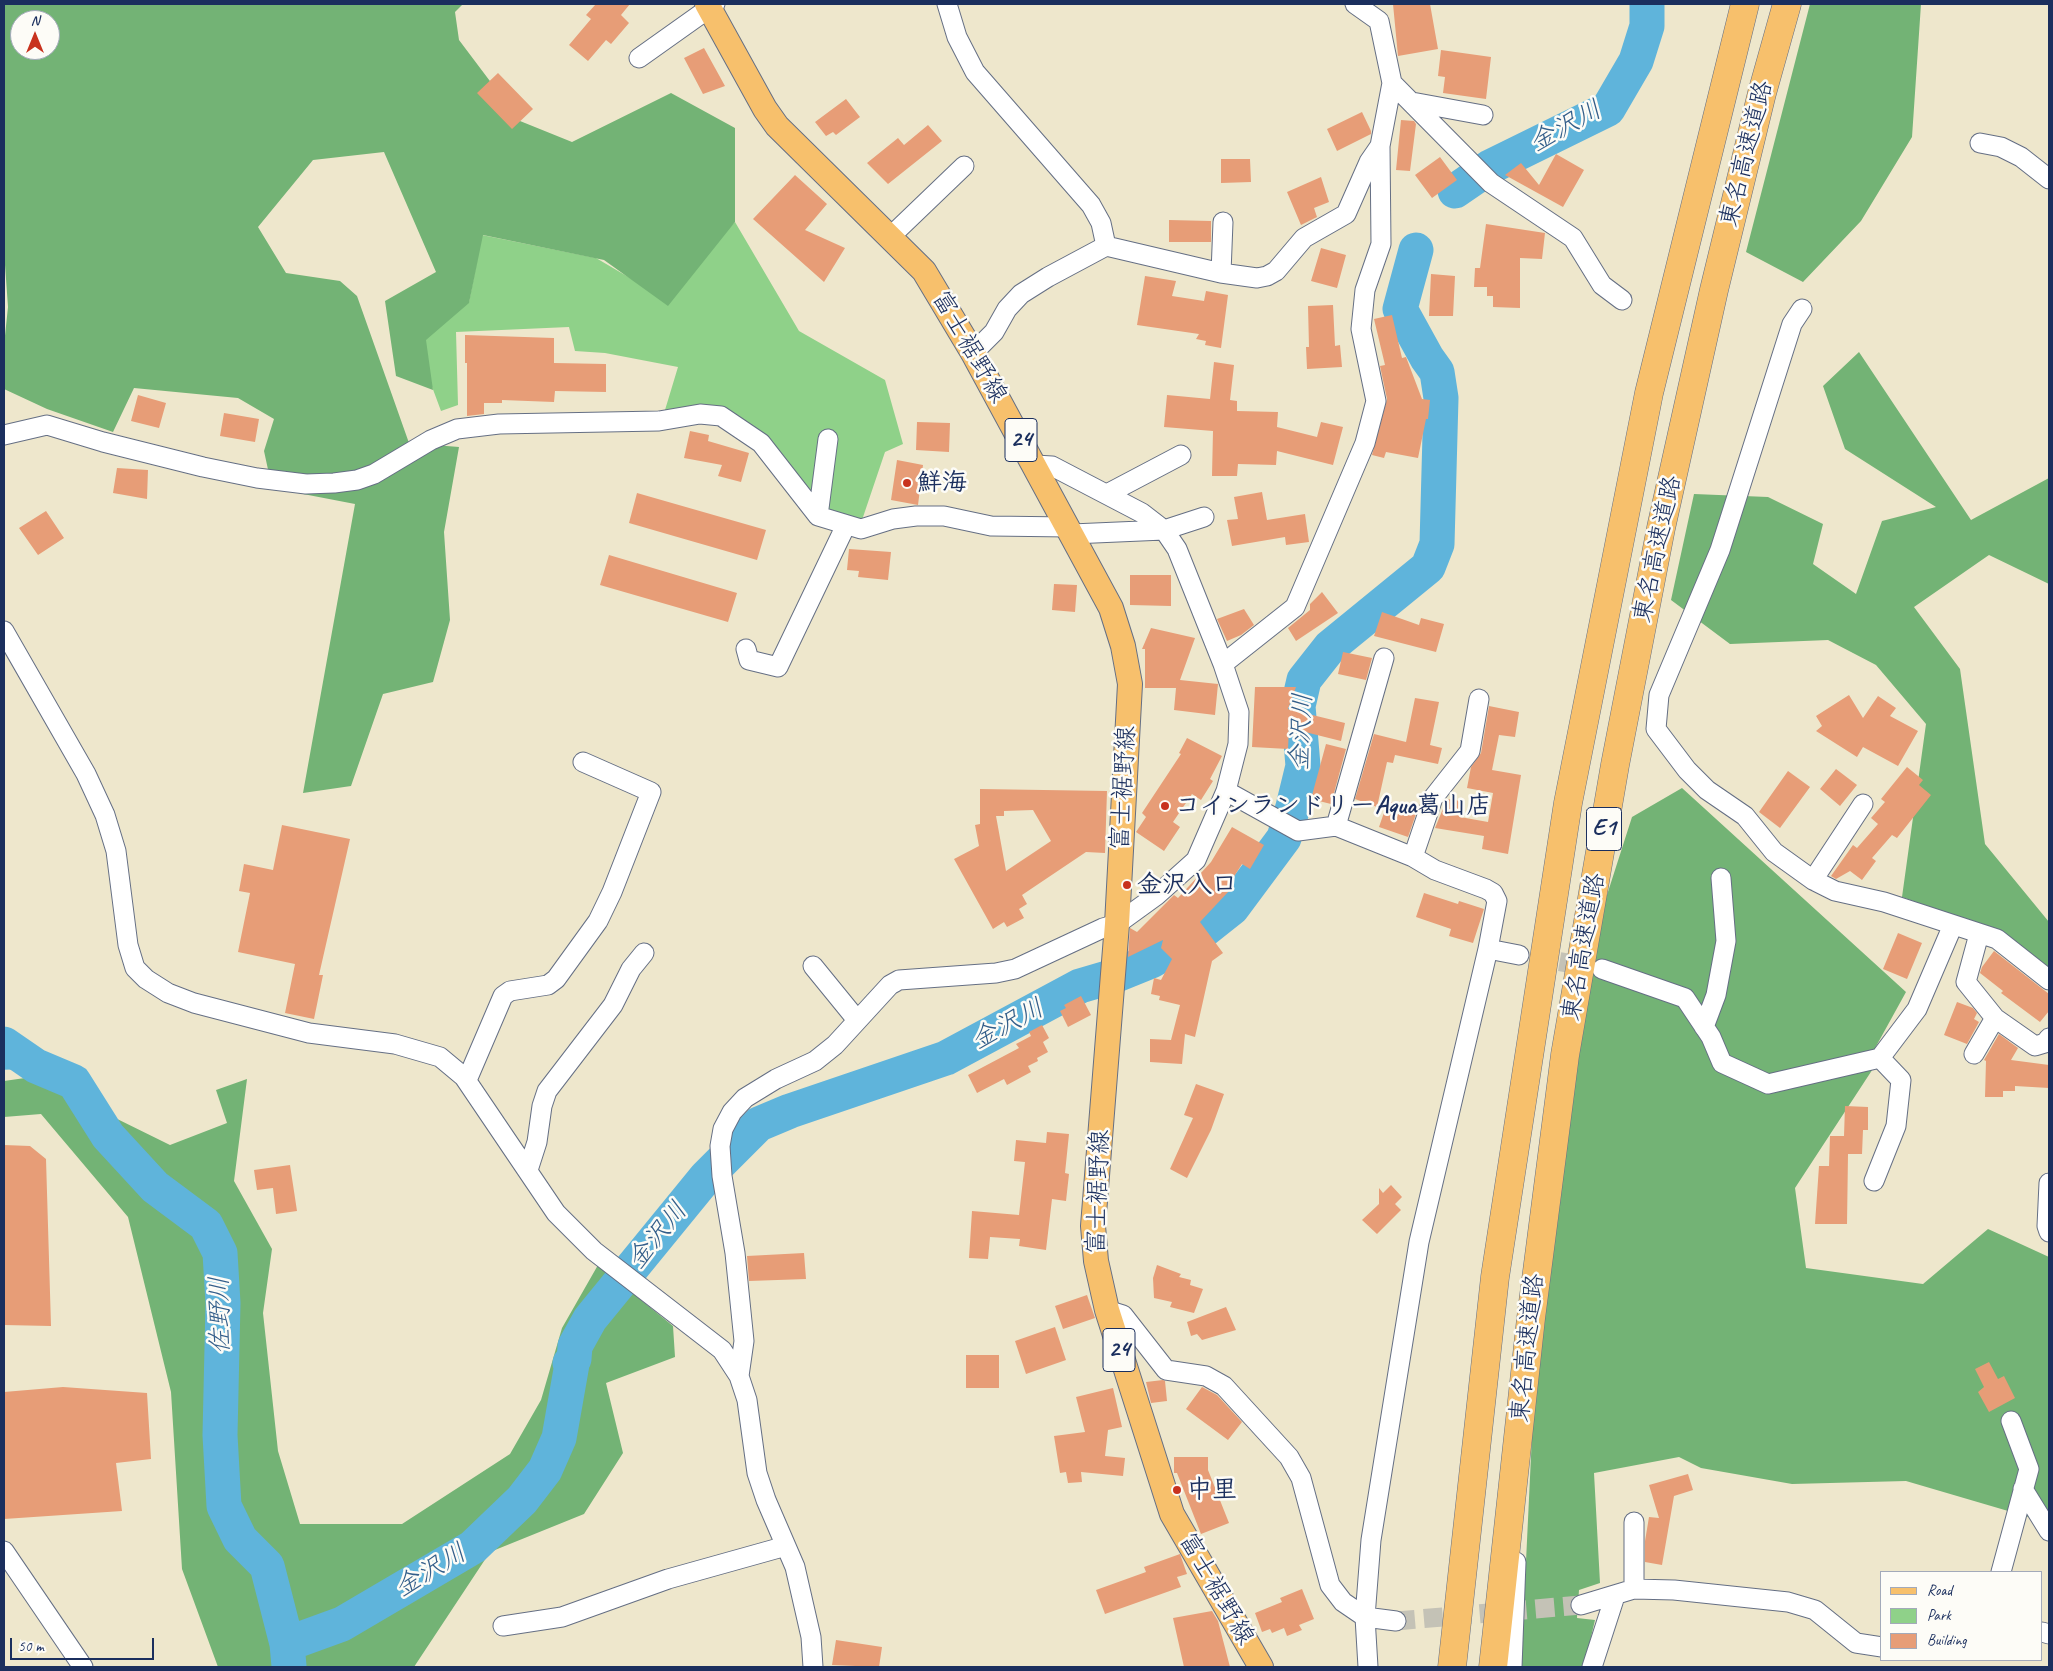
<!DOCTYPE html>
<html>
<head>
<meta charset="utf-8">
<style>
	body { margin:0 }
	#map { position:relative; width:2053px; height:1671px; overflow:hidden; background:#eee7cc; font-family:Caveat,sans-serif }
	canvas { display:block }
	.frame { position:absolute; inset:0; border:5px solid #1b2f5e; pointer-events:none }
	.legend { position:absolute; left:1880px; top:1571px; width:162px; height:90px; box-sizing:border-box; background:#fdfcf7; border:1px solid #a3aaba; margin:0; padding:6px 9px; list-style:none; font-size:15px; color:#1b2f5e }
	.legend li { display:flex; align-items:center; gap:10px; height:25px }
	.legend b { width:25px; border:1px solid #a3aaba }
	.north { position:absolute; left:10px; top:10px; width:50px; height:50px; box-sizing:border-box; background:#fdfcf7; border:1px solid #a3aaba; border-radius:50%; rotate:0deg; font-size:14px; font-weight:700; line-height:20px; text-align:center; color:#1b2f5e }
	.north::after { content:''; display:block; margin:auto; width:18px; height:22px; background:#c8321e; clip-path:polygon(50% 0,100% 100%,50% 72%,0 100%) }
	.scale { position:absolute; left:10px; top:1638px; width:144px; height:22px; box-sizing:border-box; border:2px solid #1b2f5e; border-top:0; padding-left:6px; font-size:15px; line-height:18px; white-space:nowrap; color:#1b2f5e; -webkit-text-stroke:4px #fdfcf7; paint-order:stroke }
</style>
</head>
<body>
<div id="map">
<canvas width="2053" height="1671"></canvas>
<div class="frame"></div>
<ul class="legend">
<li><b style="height:6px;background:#f7c06c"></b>Road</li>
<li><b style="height:14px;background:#8fd189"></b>Park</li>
<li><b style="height:14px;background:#e79d77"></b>Building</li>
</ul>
<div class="north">N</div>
<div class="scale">50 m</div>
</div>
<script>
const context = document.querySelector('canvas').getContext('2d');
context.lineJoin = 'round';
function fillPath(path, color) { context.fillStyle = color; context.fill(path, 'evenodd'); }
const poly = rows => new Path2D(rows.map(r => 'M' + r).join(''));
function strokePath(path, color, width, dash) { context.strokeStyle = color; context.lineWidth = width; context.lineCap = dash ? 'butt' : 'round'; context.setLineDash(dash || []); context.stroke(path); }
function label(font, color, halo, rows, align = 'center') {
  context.font = font + ' Caveat,"Klee One",sans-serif'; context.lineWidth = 5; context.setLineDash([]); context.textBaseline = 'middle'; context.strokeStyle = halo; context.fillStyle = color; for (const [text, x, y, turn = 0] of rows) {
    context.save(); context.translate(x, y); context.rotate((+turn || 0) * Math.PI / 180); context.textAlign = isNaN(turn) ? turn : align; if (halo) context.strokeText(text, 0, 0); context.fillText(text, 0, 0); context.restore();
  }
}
const green = poly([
	[735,222,799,331,885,380,903,444,885,452,861,523,824,511,727,409,665,410,678,367,605,353,575,351,569,327,456,332,458,405,441,411,414,338,469,302,482,235,596,258,664,298,663,294]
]);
const forest = poly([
	[4,4,463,4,455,12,459,40,520,121,572,142,671,93,735,128,735,222,668,306,604,260,483,235,469,303,426,340,433,390,396,376,385,301,436,272,384,152,313,160,258,227,286,273,340,281,357,296,409,443,459,447,444,532,450,620,433,682,383,694,351,786,303,793,355,504,272,488,264,451,274,419,238,398,134,388,113,432,47,409,4,389,4,345,8,307,4,251],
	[20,20,50,20,50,50,20,50],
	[1810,4,1921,4,1912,137,1861,221,1803,282,1746,252],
	[1859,352,1971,520,2049,478,2049,584,1989,555,1914,607,1960,669,1985,844,2049,922,2049,969,1992,930,1902,897,1926,724,1876,665,1828,640,1730,644,1671,600,1694,494,1768,497,1823,524,1813,564,1856,594,1882,521,1936,507,1845,449,1823,386],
	[1682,788,1906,992,1874,1050,1880,1058,1795,1188,1806,1268,1923,1284,1988,1229,2049,1257,2049,1523,1906,1481,1792,1484,1701,1468,1679,1457,1594,1473,1600,1583,1579,1590,1577,1618,1595,1620,1584,1667,1521,1667,1534,1393,1590,948,1632,817],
	[32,1077,170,1145,227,1123,216,1090,247,1079,234,1181,272,1249,263,1313,278,1451,300,1524,402,1524,510,1454,541,1400,562,1328,598,1265,673,1326,675,1357,606,1383,623,1453,584,1514,490,1552,414,1667,218,1667,182,1569,171,1392,128,1217,41,1114,4,1117,4,1081]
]);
const stream = poly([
	[4,1067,36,1066]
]);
const river = poly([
	[1455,191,1490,167,1608,109,1636,61,1647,26,1647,4],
	[4,1044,36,1066,74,1082,108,1136,155,1187,206,1225,220,1253,223,1303,220,1435,224,1506,240,1539,267,1566,287,1644,289,1666],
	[287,1644,342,1624,473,1547,522,1500,545,1470,559,1438,572,1364,570,1363,574,1359,575,1346,590,1319,706,1177,759,1124,790,1111,946,1058,1080,986,1114,976,1151,961,1203,931,1232,908,1284,838,1293,807,1303,766,1298,706,1304,680,1330,647,1428,567,1437,544,1441,398,1437,372,1427,358,1400,309,1416,250]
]);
const building = poly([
	[596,4,630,4,621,15,629,23,611,44,606,40,588,61,569,45,591,19,586,15],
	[1393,4,1430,4,1438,49,1398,56],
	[704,48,725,86,703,94,684,58],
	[1441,50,1491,57,1486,99,1443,93,1445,77,1438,76],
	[498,73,533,109,512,129,477,93],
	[846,99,860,117,836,135,833,132,826,136,815,122],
	[1362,112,1371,131,1371,134,1337,151,1327,129],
	[1401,120,1414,121,1416,124,1410,171,1396,170],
	[928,125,942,141,888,184,867,163,898,138,904,145],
	[1556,154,1584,170,1563,207,1505,175,1521,163,1539,185],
	[1440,157,1457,180,1432,198,1415,175],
	[1221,159,1250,159,1251,182,1221,183],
	[795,175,827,204,805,230,845,248,824,282,753,219],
	[1321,177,1329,202,1314,208,1317,217,1301,225,1287,192],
	[1169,220,1211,221,1211,242,1169,242],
	[1486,224,1545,233,1542,259,1520,258,1520,308,1493,307,1493,296,1487,296,1487,287,1474,287,1475,268,1480,268],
	[1321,248,1346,255,1337,288,1311,281],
	[1431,274,1455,276,1453,316,1429,316],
	[1145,276,1176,281,1172,296,1204,301,1206,291,1228,295,1221,348,1205,345,1206,341,1196,339,1199,334,1137,325],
	[1333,305,1335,346,1340,345,1342,367,1307,369,1306,347,1309,347,1308,306],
	[1392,315,1402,358,1406,357,1422,399,1430,400,1428,419,1426,419,1418,458,1386,452,1384,458,1372,455,1387,399,1380,366,1385,365,1374,319],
	[465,335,554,338,554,363,606,364,606,392,555,391,554,402,502,400,502,403,484,403,484,414,467,416,467,363,465,363],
	[1214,362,1234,365,1230,400,1237,401,1237,411,1278,412,1277,427,1317,437,1321,422,1343,427,1333,465,1277,451,1276,465,1238,464,1237,476,1212,476,1213,431,1164,427,1167,395,1210,399],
	[138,395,166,403,159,428,131,421],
	[224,413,259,419,255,442,220,436],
	[917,422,950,423,949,452,916,450],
	[690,431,709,435,708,441,749,453,741,482,718,476,722,465,684,458],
	[897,460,923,465,918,505,891,500],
	[117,468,148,470,147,499,113,493],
	[1262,492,1267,520,1305,514,1309,542,1286,545,1285,537,1232,546,1227,520,1238,519,1234,497],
	[637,493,766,530,757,560,629,523],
	[46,511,64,538,38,555,19,528],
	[849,549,891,552,888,580,858,577,859,571,847,570],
	[609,555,737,593,728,622,600,585],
	[1130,575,1171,575,1171,606,1130,605],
	[1054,584,1077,585,1075,612,1052,610],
	[1322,592,1338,613,1296,641,1288,628,1310,610,1310,604],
	[1244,609,1254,625,1241,635,1227,641,1217,619],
	[1382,612,1419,625,1421,618,1444,624,1436,652,1374,636],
	[1151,628,1195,638,1180,680,1218,684,1215,715,1174,710,1176,688,1145,688,1145,649,1142,649],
	[1343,652,1372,658,1366,680,1338,674],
	[1255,687,1296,687,1288,709,1345,723,1341,741,1289,728,1288,749,1252,747],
	[1849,695,1863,718,1878,696,1896,708,1890,716,1918,731,1898,766,1863,747,1857,757,1816,731,1822,726,1816,716],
	[1415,698,1439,702,1430,745,1442,748,1438,764,1395,755,1393,763,1387,762,1377,807,1355,799,1374,734,1406,742],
	[1489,706,1519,712,1515,737,1499,735,1492,770,1521,775,1508,854,1482,849,1484,836,1435,828,1447,799,1462,801,1460,817,1488,822,1493,793,1467,788,1471,767,1481,753],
	[1187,738,1222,756,1210,779,1213,781,1201,800,1192,794,1173,822,1180,827,1164,851,1136,832,1146,817,1142,813,1181,754,1179,753],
	[1326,744,1346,749,1331,804,1311,799],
	[1907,767,1923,780,1919,785,1931,795,1897,838,1892,835,1872,858,1876,861,1862,880,1850,871,1836,879,1831,876,1853,845,1857,848,1878,824,1871,818,1885,802,1881,799],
	[1836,769,1857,785,1840,806,1820,789],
	[1788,771,1810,787,1780,828,1759,812],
	[980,789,1107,791,1105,853,1086,852,1022,895,1027,904,1019,909,1024,918,1007,927,1004,922,993,929,954,859,979,846,975,825,980,824],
	[1033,810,1051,841,1006,871,996,816,1004,816,1004,811],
	[1388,801,1417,811,1408,837,1379,827],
	[282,825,350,839,319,975,323,975,314,1019,285,1013,295,964,238,952,250,893,239,891,244,864,273,870],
	[1232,827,1264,845,1250,869,1242,864,1226,889,1229,891,1200,922,1223,953,1212,961,1195,1037,1185,1034,1182,1064,1150,1062,1150,1039,1171,1040,1180,1005,1159,1000,1160,996,1151,994,1154,978,1161,980,1172,959,1161,948,1163,940,1128,957,1130,928,1137,932,1174,895,1178,898,1211,862],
	[1424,893,1458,904,1459,901,1484,909,1473,943,1449,936,1451,929,1416,917],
	[1898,933,1922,943,1907,979,1883,969],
	[1994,951,2049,994,2049,1011,2040,1022,2001,993,2003,991,1980,973,1982,967],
	[1081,996,1091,1015,1068,1027,1060,1011,1066,1008,1064,1005],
	[1957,1002,1973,1008,1977,1013,1974,1019,1979,1022,1967,1044,1944,1035],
	[1042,1025,1049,1038,1043,1042,1048,1052,1037,1058,1038,1061,1028,1066,1031,1072,1007,1085,1004,1079,977,1093,968,1075,1019,1048,1016,1044,1031,1036,1029,1032],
	[1999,1034,2018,1048,2011,1060,2049,1065,2049,1088,2015,1086,2015,1091,2003,1091,2003,1097,1985,1097,1986,1061,1984,1060],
	[1196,1084,1224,1094,1211,1130,1187,1178,1170,1169,1193,1118,1184,1115],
	[1845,1106,1868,1107,1868,1130,1863,1130,1862,1154,1848,1154,1847,1224,1815,1224,1819,1166,1829,1166,1830,1136,1844,1136],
	[1047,1132,1069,1134,1065,1173,1069,1174,1066,1201,1052,1199,1046,1250,1019,1246,1020,1239,990,1237,988,1259,969,1258,972,1211,1019,1215,1025,1162,1014,1161,1016,1140,1046,1143],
	[4,1145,30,1146,46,1159,51,1326,4,1325],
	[290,1165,297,1211,276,1214,273,1188,257,1190,254,1170],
	[1391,1185,1402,1197,1395,1204,1401,1210,1377,1234,1362,1220,1379,1204,1379,1188,1383,1193],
	[804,1253,806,1279,749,1281,747,1256],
	[1157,1265,1181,1274,1179,1277,1191,1280,1190,1285,1203,1289,1194,1313,1170,1307,1172,1302,1154,1298,1153,1278],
	[1087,1295,1095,1318,1063,1329,1055,1306],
	[1226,1307,1236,1330,1202,1340,1197,1334,1191,1336,1187,1322],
	[1055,1327,1066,1360,1026,1374,1015,1341],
	[966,1355,999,1355,999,1388,966,1388],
	[1989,1362,1998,1379,2004,1376,2015,1398,1989,1412,1978,1392,1984,1387,1975,1369],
	[1163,1380,1165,1381,1167,1401,1151,1403,1146,1382],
	[63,1387,147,1393,151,1459,116,1463,122,1511,4,1519,4,1392],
	[1202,1387,1217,1395,1242,1422,1228,1440,1186,1409],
	[1113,1388,1122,1427,1108,1430,1105,1456,1125,1458,1123,1476,1081,1472,1082,1482,1068,1483,1066,1472,1060,1473,1054,1436,1085,1432,1076,1397],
	[1174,1457,1208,1457,1208,1470,1229,1523,1201,1534,1177,1473,1174,1473],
	[1688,1474,1693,1490,1674,1496,1662,1565,1645,1562,1645,1541,1649,1517,1659,1518,1649,1485],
	[1180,1554,1187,1574,1177,1577,1181,1587,1105,1614,1096,1590,1146,1572,1144,1567],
	[1302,1589,1314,1619,1299,1625,1302,1630,1287,1636,1284,1628,1272,1633,1270,1629,1262,1632,1255,1613,1282,1602,1280,1598],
	[1212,1611,1218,1621,1230,1667,1184,1667,1173,1618],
	[836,1640,882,1647,879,1667,832,1665]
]);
const minorTunnel = poly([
	[1532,957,1591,967],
	[1396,1621,1581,1605]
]);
const minor = poly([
	[947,4,957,37,975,72,1091,205,1101,223,1106,246],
	[639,58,715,4],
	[1392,83,1491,183,1573,238,1602,285,1622,300],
	[1412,102,1483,115],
	[1980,143,2001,147,2021,157,2049,179],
	[890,237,964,166],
	[1221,273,1223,222],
	[1802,309,1792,324,1720,550,1659,695,1656,729,1687,770,1707,790,1745,816,1774,852,1813,880,1835,891,1884,902,1997,939,2049,980],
	[973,353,994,332,1007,309,1021,294,1048,277,1106,246,1221,273,1257,278,1267,276,1276,271,1304,238,1346,214,1369,162,1380,146],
	[4,435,47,425,103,442,203,467,257,478,306,484,334,483,357,480,374,474,431,440,457,429,499,424,659,421,700,414,721,416,761,443,818,516,861,529,893,519,916,516,944,516,991,526,1069,527],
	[1107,494,1181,455],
	[818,516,828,439],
	[1072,534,1164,530,1204,517],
	[4,631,86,774,105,815,116,851,128,945,135,968,146,979,168,993,194,1003,309,1033,395,1044,440,1057,464,1077,556,1213,594,1251,722,1350,739,1376,747,1400,757,1473,766,1500,795,1567,811,1637,813,1667],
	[746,649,749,660,778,667,846,525],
	[1223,664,1295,607,1365,443,1376,401,1361,329,1365,290,1381,244,1380,146,1392,83,1379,21,1355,4],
	[1226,791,1298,831,1336,826,1413,857,1435,870,1486,889,1493,893,1497,901,1488,949],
	[1336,826,1384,658],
	[1413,857,1433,798,1470,751,1479,699],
	[1813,880,1863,804],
	[1979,934,1966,982,1995,1018,2035,1046,2045,1043,2049,1038],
	[813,966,857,1020],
	[1602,969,1685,998,1711,1037,1722,1063,1768,1084,1880,1058,1917,1009,1953,925],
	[1704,1027,1716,995,1726,941,1721,878],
	[1974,1054,1995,1018],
	[467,1080,503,996,510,991,548,985,556,979,598,921,612,892,651,792,583,762],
	[528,1170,537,1142,542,1106,547,1091,613,1005,631,969,644,953],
	[1874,1181,1896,1126,1901,1080,1880,1058],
	[2049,1183,2047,1226,2049,1232],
	[1107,1310,1123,1315,1166,1370,1206,1376,1224,1386,1289,1457,1301,1478,1330,1585,1343,1602,1365,1617,1396,1621],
	[739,1376,744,1341,735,1253,722,1176,720,1146,723,1129,732,1112,745,1098,776,1079,815,1061,835,1045,890,985,899,980,996,973,1015,969,1103,928,1117,924,1157,895,1196,860,1226,791,1238,744,1239,712,1223,664,1177,549,1164,530,1142,513,1052,466,1035,465],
	[2023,1489,2049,1531],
	[1634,1522,1634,1589],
	[4,1551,83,1667],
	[2001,1572,2029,1469,2011,1421],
	[1581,1605,1634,1589,1674,1590,1788,1602,1815,1610,1856,1643,1882,1647],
	[503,1626,562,1617,668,1579,786,1546],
	[2042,1632,2049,1634],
	[1368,1667,1365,1617,1371,1540,1419,1242,1488,949,1519,955],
	[1512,1667,1516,1562],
	[1592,1667,1615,1596]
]);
const major = poly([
	[707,4,765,109,777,126,924,271,973,353,1111,608,1123,646,1130,684,1117,924,1093,1226,1096,1261,1107,1310,1172,1514,1261,1667]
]);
const highway = poly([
	[1452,1667,1495,1277,1568,803,1649,393,1745,4],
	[1493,1667,1531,1318,1565,1055,1615,765,1661,528,1714,290,1762,93,1787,4]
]);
const markers = [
	[907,483,5,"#c8321e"],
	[1165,806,5,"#c8321e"],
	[1127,885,5,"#c8321e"],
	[1177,1490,5,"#c8321e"]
];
const shields = [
	[1021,440,32],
	[1604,829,35],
	[1119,1350,32]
];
const shieldNames = [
	["24",1021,440],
	["E1",1604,829],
	["24",1119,1350]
];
const streetNames = [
	["東名高速道路",1747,154,-76],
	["富士裾野線",969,347,60],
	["東名高速道路",1658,549,-78],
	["富士裾野線",1124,788,-87],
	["東名高速道路",1584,947,-80],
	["富士裾野線",1099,1192,-88],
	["東名高速道路",1528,1348,-84],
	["富士裾野線",1216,1589,60]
];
const poiNames = [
	["鮮海",917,483],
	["コインランドリーAqua葛山店",1175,806],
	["金沢入口",1137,885],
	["中里",1187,1490]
];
const waterNames = [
	["金沢川",1566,127,-29],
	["金沢川",1302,732,-87],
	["金沢川",1008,1025,-28],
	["金沢川",658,1236,-51],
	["佐野川",221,1315,-91],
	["金沢川",431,1571,-31]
];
fillPath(green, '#8fd189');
fillPath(forest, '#73b375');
strokePath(stream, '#5fb4db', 5.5);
strokePath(river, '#5fb4db', 35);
fillPath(building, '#e79d77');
strokePath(minorTunnel, '#c4c2b6', 19, [19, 9]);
strokePath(minor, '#656f84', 21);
strokePath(major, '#656f84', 26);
strokePath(highway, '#656f84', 29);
strokePath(minor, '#fff', 19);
strokePath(major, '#f7c06c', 24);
strokePath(highway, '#f7c06c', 28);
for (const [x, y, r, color] of markers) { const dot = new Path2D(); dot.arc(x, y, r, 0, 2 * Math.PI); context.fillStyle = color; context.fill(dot); strokePath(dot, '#fdfcf7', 2); }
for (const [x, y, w] of shields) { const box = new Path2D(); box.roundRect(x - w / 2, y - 21.5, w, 43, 4); context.fillStyle = '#fdfcf7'; context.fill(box); strokePath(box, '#1b2f5e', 1); }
label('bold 24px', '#1b2f5e', null, shieldNames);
label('25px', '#1b2f5e', '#fdfcf7', streetNames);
label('bold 25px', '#1b2f5e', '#fdfcf7', poiNames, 'left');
label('italic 26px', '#335e8a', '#fdfcf7', waterNames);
</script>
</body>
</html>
